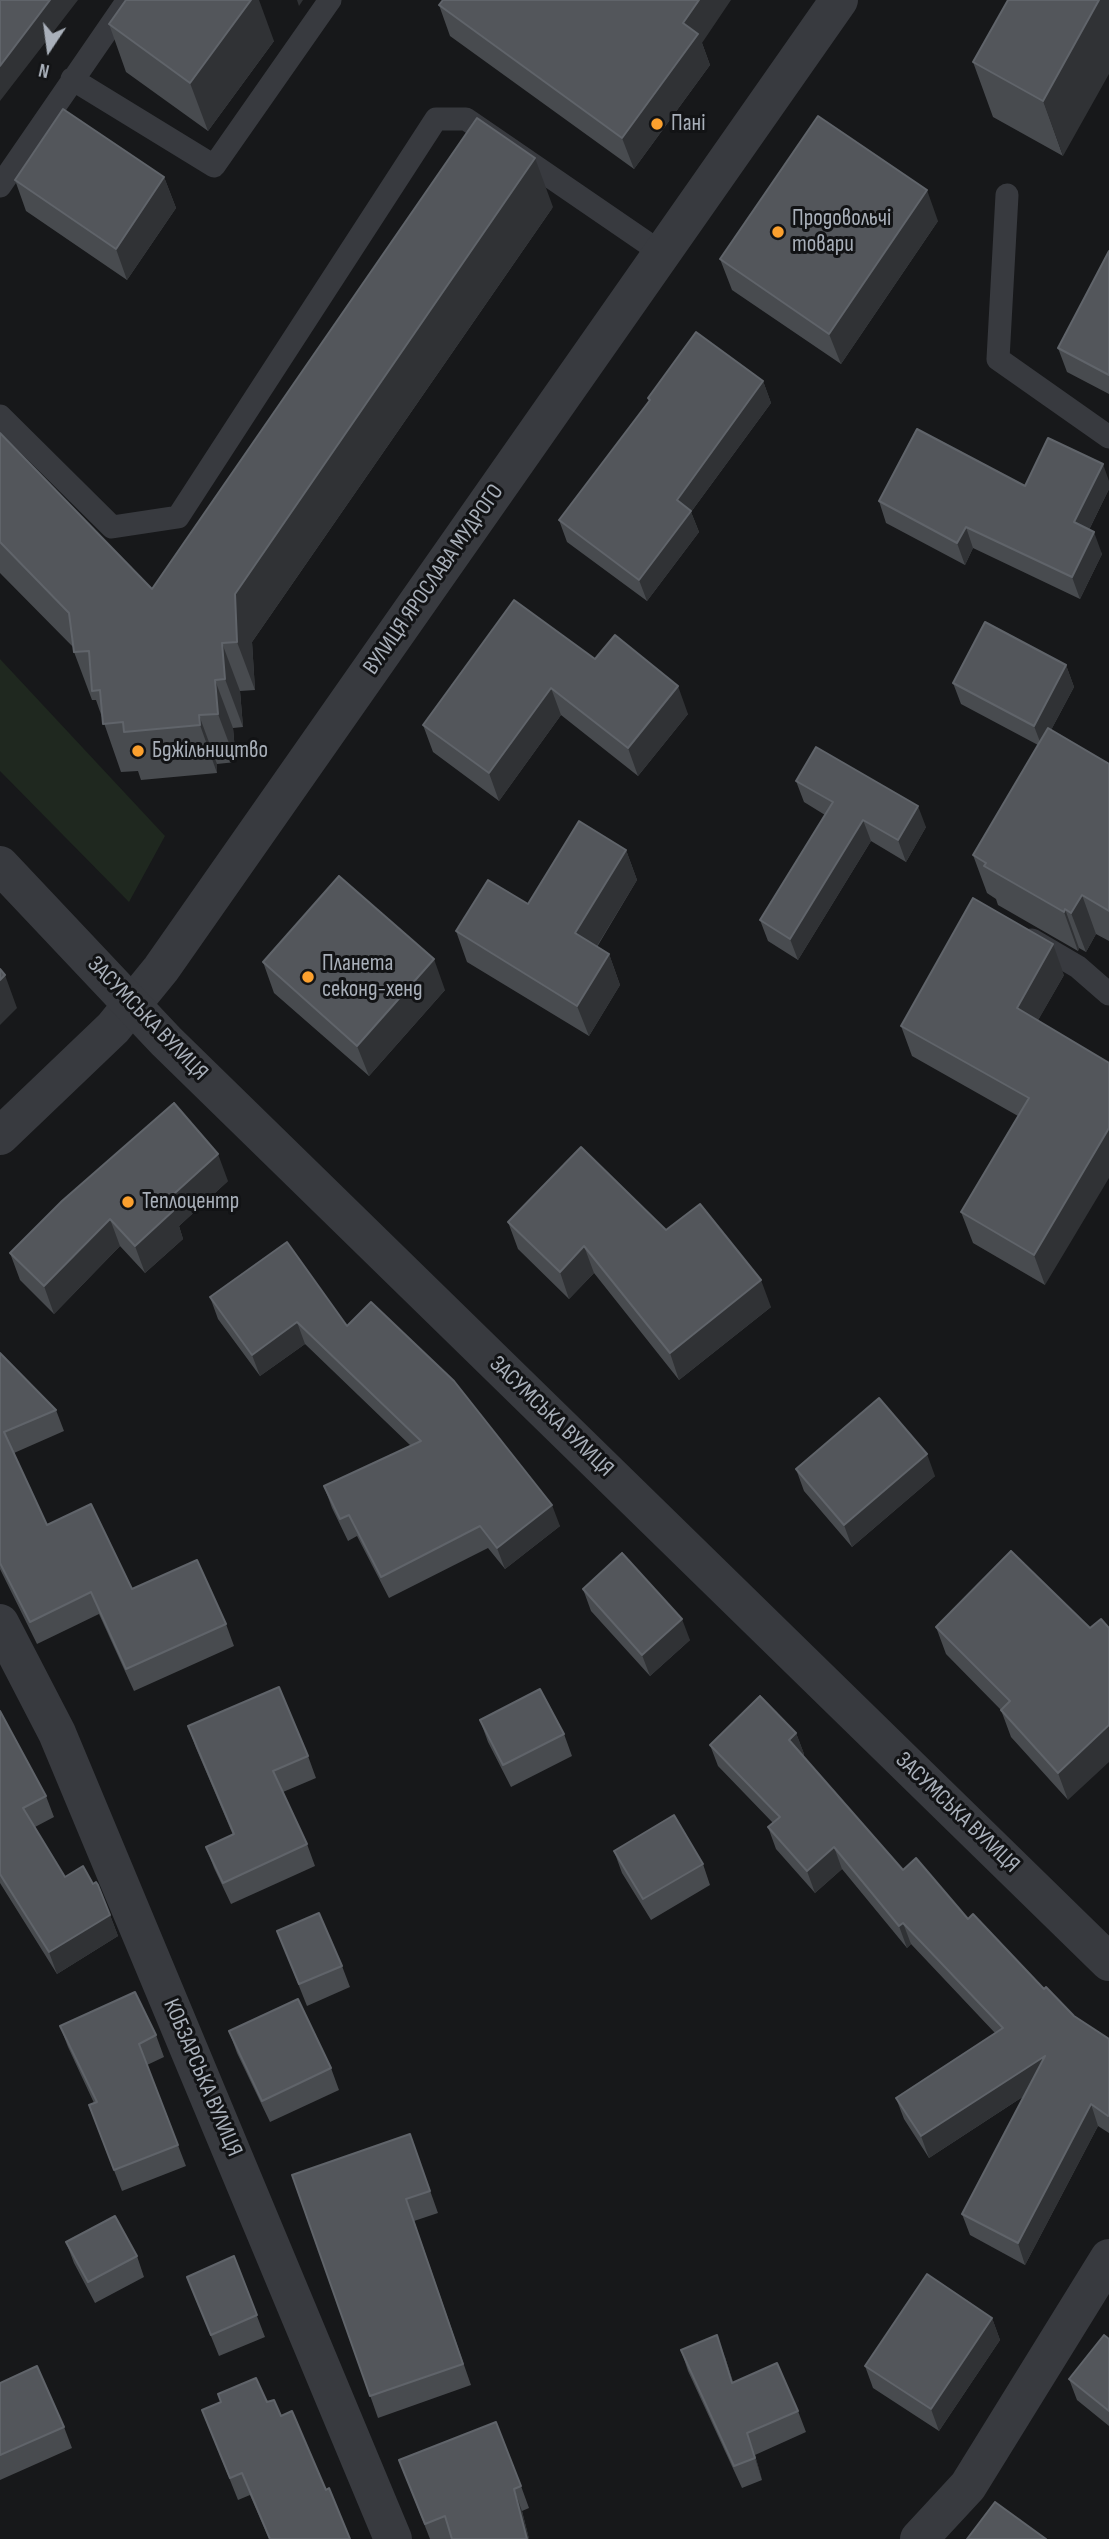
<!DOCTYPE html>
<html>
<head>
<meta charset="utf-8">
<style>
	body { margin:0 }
	#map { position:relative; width:1109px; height:2539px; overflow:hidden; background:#17181a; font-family:"Sofia Sans Condensed",sans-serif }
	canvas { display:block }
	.north { position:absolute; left:14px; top:14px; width:70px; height:70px; -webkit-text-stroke:5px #121315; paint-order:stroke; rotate:193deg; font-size:19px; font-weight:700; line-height:28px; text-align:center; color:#a9b0ba }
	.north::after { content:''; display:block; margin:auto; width:24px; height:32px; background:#a9b0ba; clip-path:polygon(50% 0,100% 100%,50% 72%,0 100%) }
</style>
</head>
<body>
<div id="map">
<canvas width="1109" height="2539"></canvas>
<div class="north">N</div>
</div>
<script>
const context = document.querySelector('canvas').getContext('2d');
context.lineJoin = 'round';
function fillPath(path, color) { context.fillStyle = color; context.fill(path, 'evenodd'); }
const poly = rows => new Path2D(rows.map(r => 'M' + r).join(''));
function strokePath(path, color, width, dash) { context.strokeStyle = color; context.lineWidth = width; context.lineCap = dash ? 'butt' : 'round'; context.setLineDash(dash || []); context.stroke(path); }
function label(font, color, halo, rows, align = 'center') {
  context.font = font + ' "Sofia Sans Condensed",sans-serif'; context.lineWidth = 6; context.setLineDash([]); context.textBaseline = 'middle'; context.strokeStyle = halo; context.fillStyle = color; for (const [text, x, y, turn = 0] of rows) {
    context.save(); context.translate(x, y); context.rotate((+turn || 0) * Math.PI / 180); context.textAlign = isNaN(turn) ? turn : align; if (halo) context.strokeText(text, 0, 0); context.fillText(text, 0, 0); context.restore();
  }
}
const green = poly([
	[0,659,165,836,129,902,0,771]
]);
const service = poly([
	[72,79,214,166,330,0],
	[0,186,128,0],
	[1007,195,998,359,1109,437],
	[0,416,112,527,178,517,436,119,466,119,663,254],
	[1032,940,1078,967,1109,994]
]);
const minor = poly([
	[0,1136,113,1028,161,969,839,0],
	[0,1623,57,1733,393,2539],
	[919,2539,968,2486,1109,2258]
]);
const tertiary = poly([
	[0,865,166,1041,1109,1962]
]);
const wall = poly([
	[1008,0,1063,156,993,117,973,62],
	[439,5,702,43,710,65,634,169,450,36],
	[109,24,274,41,208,131,126,72],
	[164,177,176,208,127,280,26,211,15,180],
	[553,207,252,642,255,690,240,691,243,727,233,728,236,762,217,764,217,773,141,780,138,771,121,772,96,700,92,700,74,652,74,648,0,573,0,433,152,589],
	[938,221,841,364,732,290,720,259],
	[1109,251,1109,394,1067,372,1058,348],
	[763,381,771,403,691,512,699,532,647,601,567,542,559,520,649,401,648,398],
	[1025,486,1109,489,1089,530,1102,554,1080,599,973,548,965,565,886,523,879,501],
	[595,659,688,714,638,776,561,715,499,801,433,752,423,725],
	[1066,665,1074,687,1051,730,1109,764,1109,941,1096,934,1086,952,1079,948,1078,951,998,905,996,899,987,893,973,855,1038,745,961,704,953,683],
	[796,781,926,827,906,862,871,841,798,960,768,941,760,920,825,815,804,802],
	[626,850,637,880,597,947,609,954,620,985,589,1036,467,962,456,931,528,904],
	[263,962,445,990,369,1076,274,993],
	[1064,975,1038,1020,1045,1285,973,1243,961,1212,1018,1116,912,1056,901,1026],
	[228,1181,179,1226,183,1239,145,1273,120,1246,54,1314,20,1280,10,1253],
	[508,1222,666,1230,771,1307,679,1380,594,1273,569,1299,518,1249],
	[210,1297,347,1326,560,1526,505,1569,488,1548,389,1598,357,1536,348,1541,332,1508,324,1486,411,1446,305,1344,260,1376,218,1319],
	[0,1353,56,1410,64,1431,14,1453,47,1525,132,1589,226,1624,234,1646,134,1691,99,1614,37,1644,0,1569],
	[796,1469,935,1476,852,1547,804,1491],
	[1011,1551,1068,1800,1011,1737,1001,1710,946,1654,936,1627],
	[583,1589,690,1640,650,1676,591,1611],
	[0,1711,46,1796,54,1817,35,1827,65,1877,110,1915,118,1936,57,1974,0,1883],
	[480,1720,564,1734,572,1756,511,1787,488,1742],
	[188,1726,308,1756,316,1778,283,1792,307,1844,315,1866,231,1904,214,1868,206,1847,233,1835,196,1748],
	[796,1733,804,1754,803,1756,903,1870,968,1919,1074,2016,1109,2039,1109,2133,1098,2126,1025,2265,970,2235,962,2214,1024,2096,929,2158,904,2119,896,2098,995,2033,911,1944,907,1948,842,1869,815,1893,776,1849,768,1827,773,1823,718,1766,710,1745],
	[614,1851,703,1864,710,1885,651,1920,622,1873],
	[277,1931,342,1966,350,1987,307,2006],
	[60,2026,156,2035,164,2057,147,2065,186,2166,122,2191,97,2127,94,2103,68,2047],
	[229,2031,331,2068,339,2090,270,2122,237,2053],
	[410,2134,438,2213,414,2221,471,2385,378,2418,292,2175],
	[66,2242,137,2256,144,2277,95,2303,74,2263],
	[234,2256,265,2337,219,2356,187,2277],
	[992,2318,1000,2340,939,2431,873,2388,865,2366],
	[1109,2339,1109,2426,1077,2400,1069,2379],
	[681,2350,725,2357,733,2382,798,2411,806,2432,755,2455,762,2480,742,2488,688,2371],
	[0,2383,64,2427,72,2448,0,2480],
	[218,2394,267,2402,281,2416,326,2490,350,2539,269,2539,250,2495,238,2500,202,2410,221,2402],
	[399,2460,521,2486,529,2508,522,2511,529,2539,430,2539]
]);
const shadedWall = poly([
	[50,0,78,0,0,101,0,66],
	[251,0,259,0,274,41,208,131,190,83],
	[297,0,303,0,299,6],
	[699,0,731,0,702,43,710,65,634,169,622,138,683,23],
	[1099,0,1109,0,1109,74,1063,156,1043,101],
	[535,158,553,207,252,642,255,690,237,642,235,594],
	[164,177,176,208,127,280,116,249],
	[927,190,938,221,841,364,829,334],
	[763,381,771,403,691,512,699,532,647,601,639,580,677,500],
	[1103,464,1109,481,1109,489,1082,544,1074,522],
	[966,527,973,548,965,565,957,543],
	[1094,532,1102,554,1080,599,1072,577],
	[222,643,240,691,243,727,225,679],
	[1066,665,1074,687,1042,747,1034,726],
	[215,680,233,728,236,762,218,714],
	[678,686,688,714,638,776,628,748],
	[551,688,561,715,499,801,489,773],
	[199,715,217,764,217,773,200,725],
	[918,806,926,827,906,862,898,840],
	[863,820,871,841,798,960,790,939],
	[626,850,637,880,586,964,575,933],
	[1082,895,1096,934,1086,952,1071,913],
	[1065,909,1079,948,1078,951,1064,912],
	[1053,944,1064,975,1028,1038,1017,1008],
	[609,954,620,985,589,1036,577,1006],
	[434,959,445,990,369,1076,357,1046],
	[5,975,17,1008,0,1025,0,980],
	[1109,1128,1109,1178,1045,1285,1034,1255],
	[218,1154,228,1181,179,1226,183,1239,145,1273,135,1246,165,1202],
	[110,1219,120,1246,54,1314,44,1286],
	[584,1246,594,1273,569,1299,560,1272],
	[761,1280,771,1307,679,1380,670,1353],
	[297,1322,305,1344,260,1376,252,1355],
	[927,1454,935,1476,852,1547,844,1525],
	[552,1505,560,1526,505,1569,497,1548],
	[682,1619,690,1640,650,1676,642,1655],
	[1109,1725,1109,1762,1068,1800,1058,1773],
	[796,1733,804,1754,797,1761,789,1740],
	[834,1847,842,1869,815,1893,807,1871],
	[110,1915,118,1936,57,1974,49,1952],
	[903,1923,911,1944,907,1948,899,1926],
	[1045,2056,1053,2077,929,2158,921,2136],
	[1091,2104,1098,2126,1025,2265,1018,2243],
	[992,2318,1000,2340,939,2431,931,2409],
	[717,2335,725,2357,740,2404,732,2383],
	[747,2433,755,2455,762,2480,755,2458],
	[514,2489,522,2511,529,2539,527,2539]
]);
const building = poly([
	[0,0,50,0,0,66,0,0],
	[126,0,251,0,190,83,109,24,126,0],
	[443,0,699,0,683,23,698,34,622,138,439,5,443,0],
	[1008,0,1099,0,1043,101,973,62,1008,0],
	[63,109,164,177,116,249,15,180,63,109],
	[818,116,927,190,829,334,720,259,818,116],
	[477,118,535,158,235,594,237,642,222,643,225,679,215,680,218,714,199,715,200,725,124,732,123,722,103,724,100,690,92,691,89,651,74,652,69,613,0,542,0,433,152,589,477,118],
	[1109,251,1109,375,1058,348,1109,251],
	[696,332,763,381,677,500,691,511,639,580,559,520,650,400,648,398,696,332],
	[917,429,1025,486,1048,438,1103,464,1074,522,1094,532,1072,577,966,527,957,543,879,501,917,429],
	[514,600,595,659,615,635,678,686,628,748,551,688,489,773,423,725,514,600],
	[985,622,1066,665,1034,726,953,683,985,622],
	[1048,728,1109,764,1109,911,1082,895,1071,913,1065,909,1064,912,984,866,986,863,973,855,1048,728],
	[816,747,918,806,898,840,863,820,790,939,760,920,833,802,796,781,816,747],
	[579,821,626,850,575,933,609,954,577,1006,456,931,488,880,528,904,579,821],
	[339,876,434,959,357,1046,263,962,339,876],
	[973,898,1053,944,1017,1008,1109,1063,1109,1128,1034,1255,961,1212,1029,1098,901,1026,973,898],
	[0,969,5,975,0,980,0,969],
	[174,1103,218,1154,165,1202,173,1211,135,1246,110,1219,44,1286,10,1253,62,1201,174,1103],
	[581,1147,666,1230,700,1204,761,1280,670,1353,584,1246,560,1272,508,1222,581,1147],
	[287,1242,347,1326,371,1302,454,1381,552,1505,497,1548,480,1526,381,1577,349,1515,340,1519,324,1486,421,1441,297,1322,252,1355,210,1297,287,1242],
	[0,1353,56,1410,4,1432,47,1525,91,1504,132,1589,197,1560,226,1624,126,1669,91,1592,30,1622,0,1563,0,1353],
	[879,1398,927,1454,844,1525,796,1469,879,1398],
	[1011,1551,1090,1628,1101,1619,1109,1628,1109,1725,1058,1773,1001,1710,1010,1701,936,1627,1011,1551],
	[622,1553,682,1619,642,1655,583,1589,622,1553],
	[279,1687,308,1756,273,1771,307,1844,223,1883,206,1847,234,1834,188,1726,279,1687],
	[540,1689,564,1734,503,1765,480,1720,540,1689],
	[760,1696,796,1733,789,1740,903,1870,916,1858,968,1919,973,1914,1044,1989,1046,1987,1074,2016,1109,2039,1109,2115,1108,2116,1091,2104,1018,2243,962,2214,1045,2056,921,2136,896,2098,1003,2028,903,1923,899,1926,834,1847,807,1871,768,1827,780,1817,710,1745,760,1696],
	[0,1711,46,1796,23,1808,65,1877,83,1866,93,1884,96,1882,98,1885,110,1915,49,1952,0,1874,0,1711],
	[674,1815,703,1864,643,1899,614,1851,674,1815],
	[319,1913,342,1966,299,1984,277,1931,319,1913],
	[135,1992,156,2035,139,2044,178,2145,114,2170,89,2105,97,2102,60,2026,135,1992],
	[298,1999,331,2068,262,2101,229,2031,298,1999],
	[410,2134,430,2191,406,2199,463,2364,370,2396,292,2175,410,2134],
	[115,2216,137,2256,88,2282,66,2242,115,2216],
	[234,2256,257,2315,211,2335,187,2277,234,2256],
	[927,2274,992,2318,931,2409,865,2366,927,2274],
	[717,2335,732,2383,777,2363,798,2411,747,2433,755,2458,734,2466,681,2350,717,2335],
	[1104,2335,1109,2339,1109,2411,1069,2379,1104,2335],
	[37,2366,64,2427,0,2455,0,2383,37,2366],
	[256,2378,267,2402,274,2400,281,2416,292,2411,326,2490,329,2488,350,2539,270,2539,242,2473,230,2478,202,2410,221,2402,218,2394,256,2378],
	[496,2422,521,2486,514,2489,527,2539,452,2539,445,2516,425,2524,399,2460,496,2422],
	[995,2502,1046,2539,967,2539,995,2502]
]);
const markers = [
	[657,124,7,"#fba02e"],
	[778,232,7,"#fba02e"],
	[138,751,7,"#fba02e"],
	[308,977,7,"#fba02e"],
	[128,1202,7,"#fba02e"]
];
const poiNames = [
	["Пані",671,124],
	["Продовольчі",792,219],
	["товари",792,245],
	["Бджільництво",152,751],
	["Планета",322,964],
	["секонд-хенд",322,990],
	["Теплоцентр",142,1202]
];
const streetNames = [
	["ВУЛИЦЯ ЯРОСЛАВА МУДРОГО",434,580,-55],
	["ЗАСУМСЬКА ВУЛИЦЯ",147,1019,46],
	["ЗАСУМСЬКА ВУЛИЦЯ",551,1417,44],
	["ЗАСУМСЬКА ВУЛИЦЯ",957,1813,44],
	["КОБЗАРСЬКА ВУЛИЦЯ",202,2078,67]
];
fillPath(green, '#1f281f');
strokePath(service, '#383a3f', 23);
strokePath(minor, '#383a3f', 38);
strokePath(tertiary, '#383a3f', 38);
fillPath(wall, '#484b4f');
fillPath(shadedWall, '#303235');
fillPath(building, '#53565b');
strokePath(building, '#60646a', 2);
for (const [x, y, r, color] of markers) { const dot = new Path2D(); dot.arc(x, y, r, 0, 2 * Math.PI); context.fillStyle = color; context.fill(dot); strokePath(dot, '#121315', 2.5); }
label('23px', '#a9b0ba', '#121315', poiNames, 'left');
label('23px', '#a9b0ba', '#121315', streetNames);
</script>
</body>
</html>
